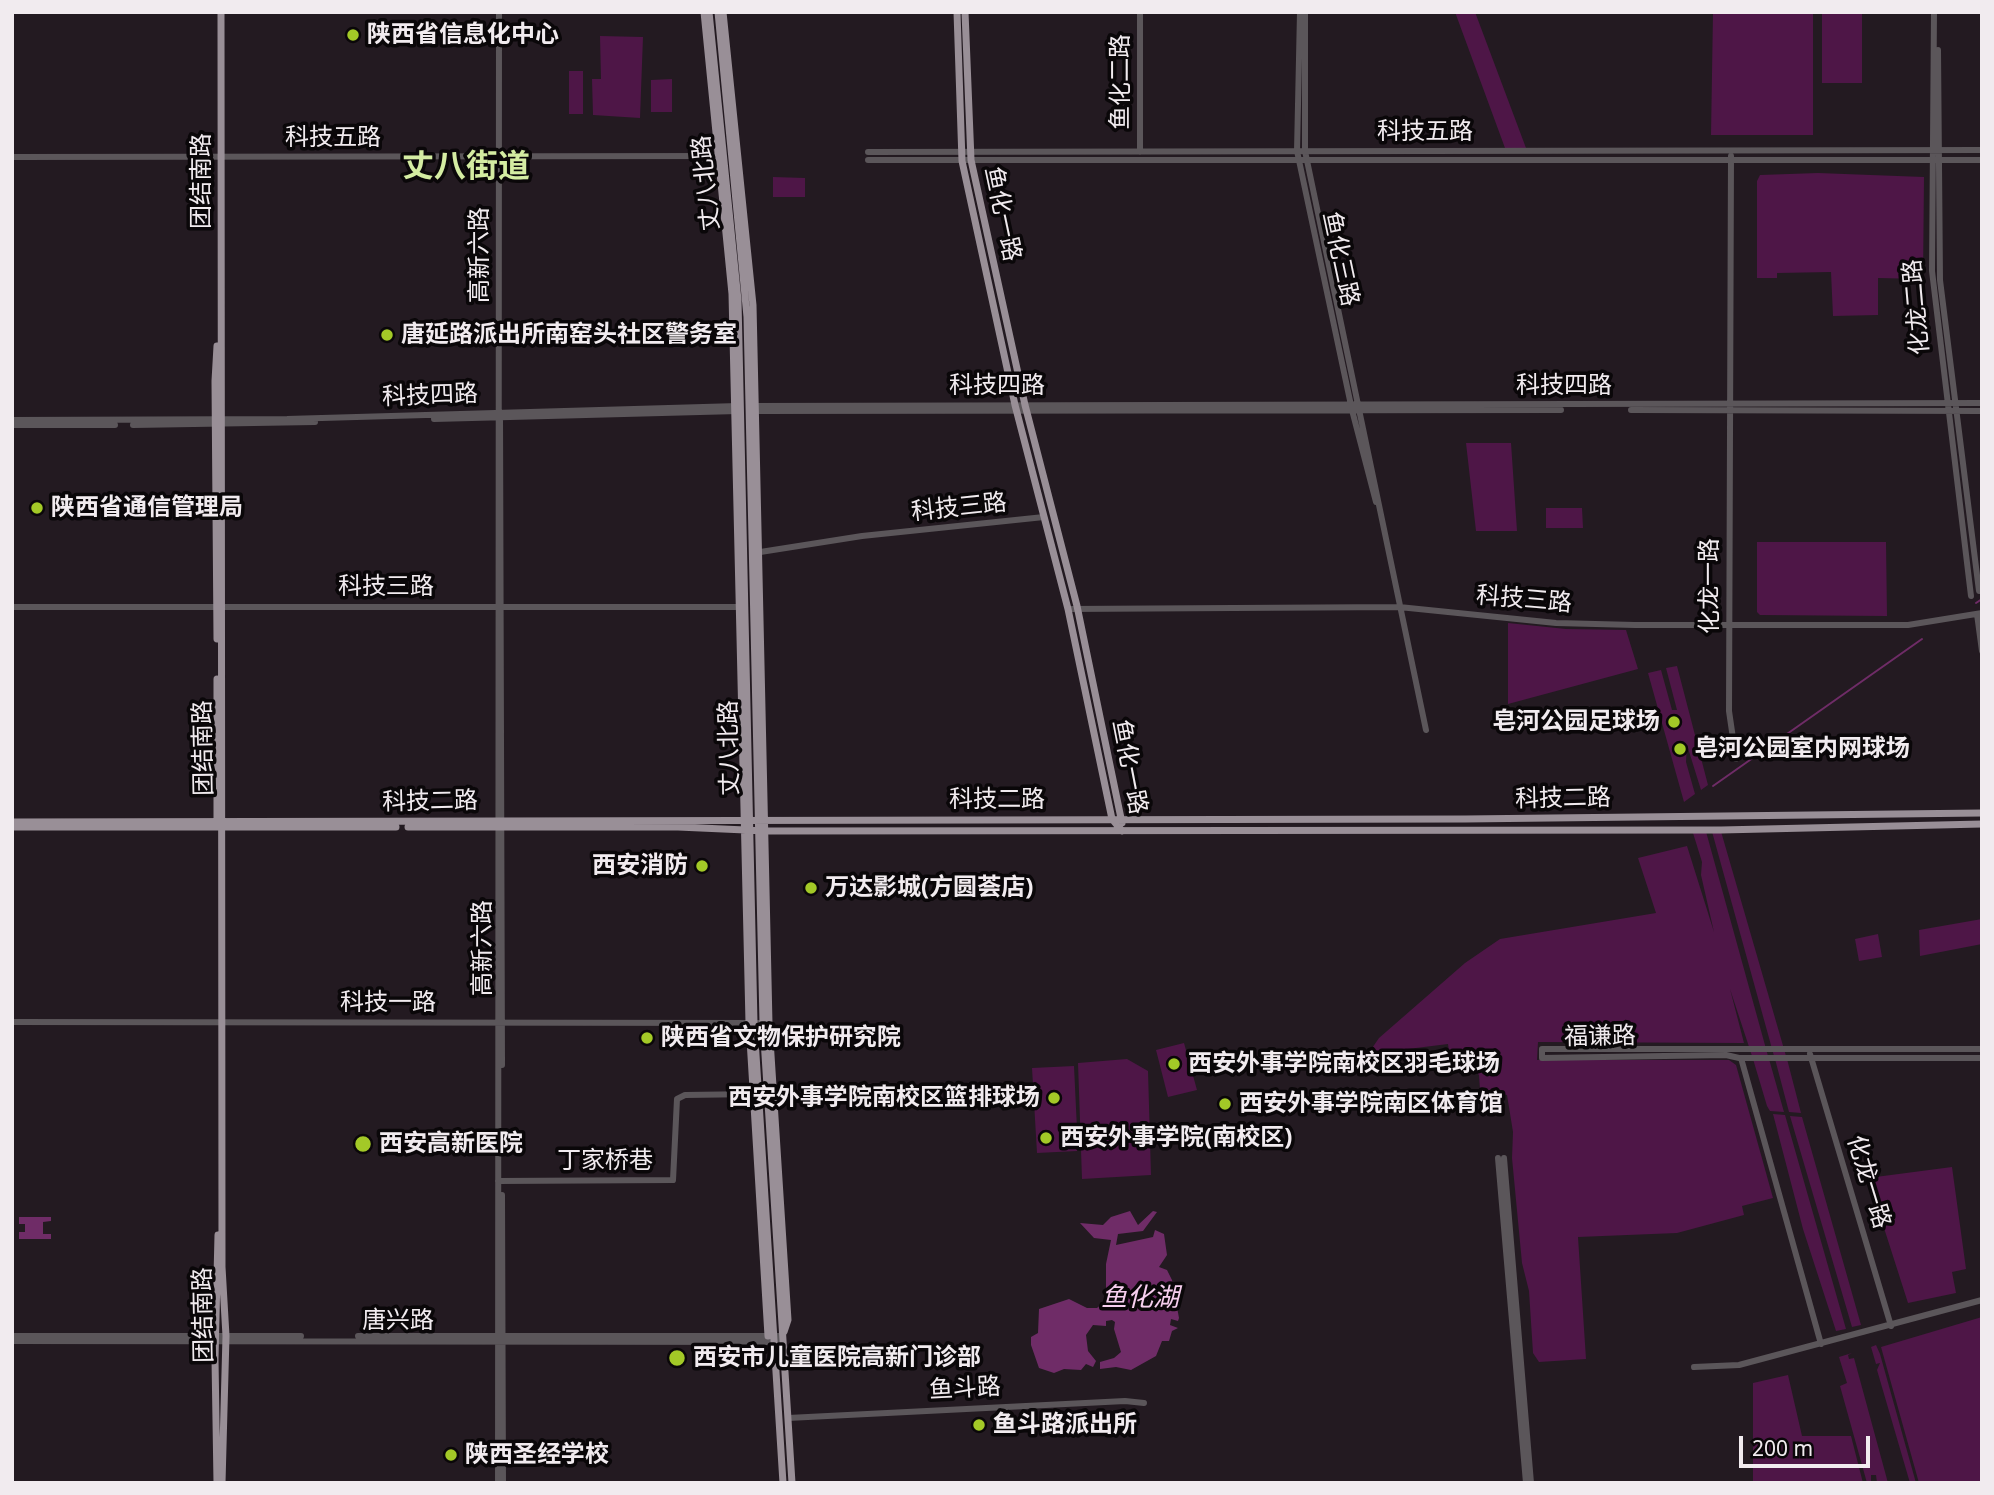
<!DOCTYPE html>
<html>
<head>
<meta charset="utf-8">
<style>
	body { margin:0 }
	#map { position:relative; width:1994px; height:1495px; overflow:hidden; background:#231a21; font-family:"Noto Sans",sans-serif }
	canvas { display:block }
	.frame { position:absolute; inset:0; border:14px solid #f1ebef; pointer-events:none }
	.scale { position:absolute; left:1739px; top:1436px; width:131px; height:32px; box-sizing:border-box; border:4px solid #f1ebef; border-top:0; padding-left:9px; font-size:21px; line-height:24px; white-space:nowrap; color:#f1ebef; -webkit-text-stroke:5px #0a0709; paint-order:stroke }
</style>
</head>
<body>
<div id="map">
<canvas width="1994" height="1495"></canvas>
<div class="frame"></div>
<div class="scale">200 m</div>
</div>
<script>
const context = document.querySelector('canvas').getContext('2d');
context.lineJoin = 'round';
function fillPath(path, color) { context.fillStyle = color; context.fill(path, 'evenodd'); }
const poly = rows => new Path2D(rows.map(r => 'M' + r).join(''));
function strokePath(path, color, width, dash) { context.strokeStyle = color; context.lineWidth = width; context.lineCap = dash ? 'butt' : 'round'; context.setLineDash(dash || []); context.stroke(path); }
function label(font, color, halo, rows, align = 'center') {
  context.font = font + ' "Noto Sans","Noto Sans SC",sans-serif'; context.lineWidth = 7; context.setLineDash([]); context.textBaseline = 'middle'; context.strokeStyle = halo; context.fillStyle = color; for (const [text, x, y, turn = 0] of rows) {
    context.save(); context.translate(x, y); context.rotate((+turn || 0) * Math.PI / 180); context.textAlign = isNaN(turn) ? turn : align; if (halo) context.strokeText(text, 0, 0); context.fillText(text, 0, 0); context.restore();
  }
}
const green = poly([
	[1455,12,1475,12,1526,148,1505,148],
	[1713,12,1813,12,1813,135,1711,135],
	[1822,12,1862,12,1862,83,1822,83],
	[600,36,643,37,640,118,593,115,592,79,601,79],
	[569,71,583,71,583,114,569,114],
	[672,79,672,112,651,112,651,80],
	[1818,173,1924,177,1923,279,1878,278,1878,315,1833,316,1831,272,1777,273,1777,278,1757,278,1757,181,1760,175],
	[773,177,805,178,805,197,773,197],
	[1466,443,1511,443,1517,531,1476,531],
	[1546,508,1582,508,1583,528,1546,528],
	[1757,542,1886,542,1887,616,1760,615,1757,612],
	[1508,623,1566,629,1626,630,1638,669,1508,704],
	[1677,666,1708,785,1701,790,1687,745,1686,762,1695,794,1684,802,1648,673,1661,670,1672,710,1677,710,1666,668],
	[1705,828,1768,1056,1752,1056,1730,989,1744,1043,1538,1042,1537,1060,1729,1060,1736,1065,1773,1198,1742,1206,1744,1215,1677,1233,1578,1237,1586,1359,1539,1362,1533,1353,1529,1291,1522,1263,1512,1158,1513,1132,1507,1095,1480,1090,1479,1075,1472,1067,1451,1067,1448,1044,1368,1054,1379,1038,1465,963,1500,939,1656,913,1638,858,1687,846,1714,932,1701,875,1702,862,1693,833],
	[1711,828,1720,828,1786,1056,1774,1056],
	[1982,919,1982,944,1920,956,1919,930],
	[1878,934,1882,957,1859,961,1855,939],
	[1184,1043,1197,1090,1168,1097,1156,1050],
	[1127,1059,1148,1071,1151,1175,1082,1179,1078,1063],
	[1753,1059,1769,1059,1784,1112,1770,1111,1767,1106],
	[1775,1059,1787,1059,1801,1113,1789,1112],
	[1074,1066,1077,1129,1064,1130,1077,1130,1077,1151,1037,1153,1032,1068],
	[1773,1114,1785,1115,1846,1329,1836,1331,1803,1229],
	[1790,1116,1802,1117,1861,1325,1852,1327],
	[1952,1167,1966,1269,1952,1272,1956,1293,1908,1303,1868,1178],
	[1982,1317,1982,1483,1919,1483,1881,1347],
	[1876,1345,1880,1354,1916,1483,1910,1483,1877,1370,1880,1363,1876,1364,1871,1347],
	[1852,1353,1848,1355,1849,1359,1854,1358,1888,1483,1877,1483,1876,1475,1871,1475,1871,1483,1867,1483,1840,1386,1847,1383,1839,1357],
	[1788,1375,1802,1436,1851,1436,1863,1483,1753,1483,1753,1383]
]);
const water = poly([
	[1130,1211,1138,1225,1153,1211,1157,1212,1143,1231,1118,1234,1116,1245,1153,1237,1155,1230,1164,1234,1167,1255,1159,1267,1167,1270,1172,1280,1179,1318,1178,1321,1171,1319,1170,1325,1178,1328,1172,1331,1169,1341,1162,1341,1156,1356,1131,1370,1116,1367,1100,1369,1100,1362,1114,1358,1121,1352,1114,1329,1115,1322,1112,1320,1106,1321,1106,1326,1093,1325,1086,1335,1088,1351,1096,1361,1093,1367,1086,1364,1081,1370,1064,1369,1054,1373,1039,1368,1031,1345,1031,1337,1038,1333,1039,1309,1069,1299,1087,1308,1097,1308,1106,1300,1106,1264,1111,1240,1094,1238,1080,1223,1103,1225,1111,1217],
	[19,1217,51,1217,51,1221,43,1222,43,1234,51,1234,51,1239,19,1239,19,1232,25,1232,25,1224,19,1224]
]);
const stream = poly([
	[1976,603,1982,599],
	[1713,786,1922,639]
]);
const minor = poly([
	[1300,12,1297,151,1352,410,1376,502],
	[1305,12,1305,151,1426,730],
	[1934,12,1932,271,1971,596],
	[1938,50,1940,280,1979,591],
	[868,152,1982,150],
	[1140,152,1140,12],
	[1731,156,1729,711,1736,759],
	[12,157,721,156],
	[868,160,1982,160],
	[752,406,1982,403],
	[1631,410,1982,411],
	[752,411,1561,410],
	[500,414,502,1065],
	[434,419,738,411],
	[12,420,287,419,738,406],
	[12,425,115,425],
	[133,425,315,422],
	[754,553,862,536,1044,517],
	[12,607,742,607],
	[1068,609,1399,607,1556,623,1635,625,1908,625,1982,613],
	[1977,614,1982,651],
	[12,1022,763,1023],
	[1982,1049,1542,1049,1542,1058,1726,1055,1739,1058,1982,1058],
	[1810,1054,1891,1326],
	[1741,1058,1821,1344],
	[1498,1158,1526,1483],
	[1504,1158,1531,1483],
	[498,1181,673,1180,677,1099,685,1095,756,1094],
	[502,1195,503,1483],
	[12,1336,301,1336],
	[358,1336,783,1336],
	[12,1341,783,1342],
	[1694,1367,1739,1365,1982,1300],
	[788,1418,1125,1401,1144,1403],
	[498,1483,499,12]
]);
const major = poly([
	[221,12,222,1267,226,1336,222,1483],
	[704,12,732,294,749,1023,768,1336],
	[709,12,738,300,754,1023,783,1483],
	[718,12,747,317,763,1023,792,1483],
	[723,12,753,305,769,1024,788,1320,784,1332],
	[957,12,962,161,1015,405,1068,609,1112,819,1122,831],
	[965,12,971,160,1025,405,1077,606,1122,823],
	[217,639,215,381,217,346],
	[12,822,1465,819,1982,813],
	[217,824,217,679],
	[12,827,396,827],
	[408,827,678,827,768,831,1721,830,1982,824],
	[217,1483,215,1359,218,1235]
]);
const markers = [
	[353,35,7,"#a3c927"],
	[387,335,7,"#a3c927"],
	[37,508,7,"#a3c927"],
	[1674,722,7,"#a3c927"],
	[1680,749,7,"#a3c927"],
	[702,866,7,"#a3c927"],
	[811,888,7,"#a3c927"],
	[647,1038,7,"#a3c927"],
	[1174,1064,7,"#a3c927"],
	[1054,1098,7,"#a3c927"],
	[1225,1104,7,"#a3c927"],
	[1046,1138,7,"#a3c927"],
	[363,1144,9,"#a3c927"],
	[677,1358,9,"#a3c927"],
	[979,1425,7,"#a3c927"],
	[451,1455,7,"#a3c927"]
];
const poiNames = [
	["陕西省信息化中心",367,35],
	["唐延路派出所南窑头社区警务室",401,335],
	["陕西省通信管理局",51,508],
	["皂河公园足球场",1660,722,"right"],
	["皂河公园室内网球场",1694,749],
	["西安消防",688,866,"right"],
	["万达影城(方圆荟店)",825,888],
	["陕西省文物保护研究院",661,1038],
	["西安外事学院南校区羽毛球场",1188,1064],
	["西安外事学院南校区篮排球场",1040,1098,"right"],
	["西安外事学院南区体育馆",1239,1104],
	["西安外事学院(南校区)",1060,1138],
	["西安高新医院",379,1144],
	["西安市儿童医院高新门诊部",693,1358],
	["鱼斗路派出所",993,1425],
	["陕西圣经学校",465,1455]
];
const streetNames = [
	["鱼化二路",1121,82,-90],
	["科技五路",1425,132],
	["科技五路",333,138],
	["团结南路",202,181,-90],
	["丈八北路",707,183,-96],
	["鱼化一路",1002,214,78],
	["高新六路",480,255,-90],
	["鱼化三路",1340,259,78],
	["化龙二路",1917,307,-95],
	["科技四路",997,386],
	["科技四路",1564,386],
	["科技四路",430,396,-2],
	["科技三路",959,508,-6],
	["化龙一路",1710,586,-90],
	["科技三路",386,587],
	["科技三路",1524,600,5],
	["团结南路",204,748,-91],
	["丈八北路",730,748,-91],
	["鱼化一路",1129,767,79],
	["科技二路",1563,799,-1],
	["科技二路",997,800],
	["科技二路",430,802,-1],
	["高新六路",483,948,-90],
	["科技一路",388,1003],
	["福谦路",1600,1037,-1],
	["丁家桥巷",605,1161],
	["化龙一路",1868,1182,73],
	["团结南路",204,1315,-91],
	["唐兴路",398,1321],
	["鱼斗路",965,1389,-3]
];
const waterNames = [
	["鱼化湖",1140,1299]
];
const districtNames = [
	["丈八街道",466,168]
];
fillPath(green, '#4e1647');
fillPath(water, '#6f2c67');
strokePath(stream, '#6f2c67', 2);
strokePath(minor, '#5b565a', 6);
strokePath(major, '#998f97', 7);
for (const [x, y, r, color] of markers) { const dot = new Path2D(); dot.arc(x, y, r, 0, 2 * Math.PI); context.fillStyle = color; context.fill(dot); strokePath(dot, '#0a0709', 2.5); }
label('bold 24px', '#f1ebef', '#0a0709', poiNames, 'left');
label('24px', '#f1ebef', '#0a0709', streetNames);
label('italic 26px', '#f7cfef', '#0a0709', waterNames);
label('bold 32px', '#d4eca2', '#0a0709', districtNames);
</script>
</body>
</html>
